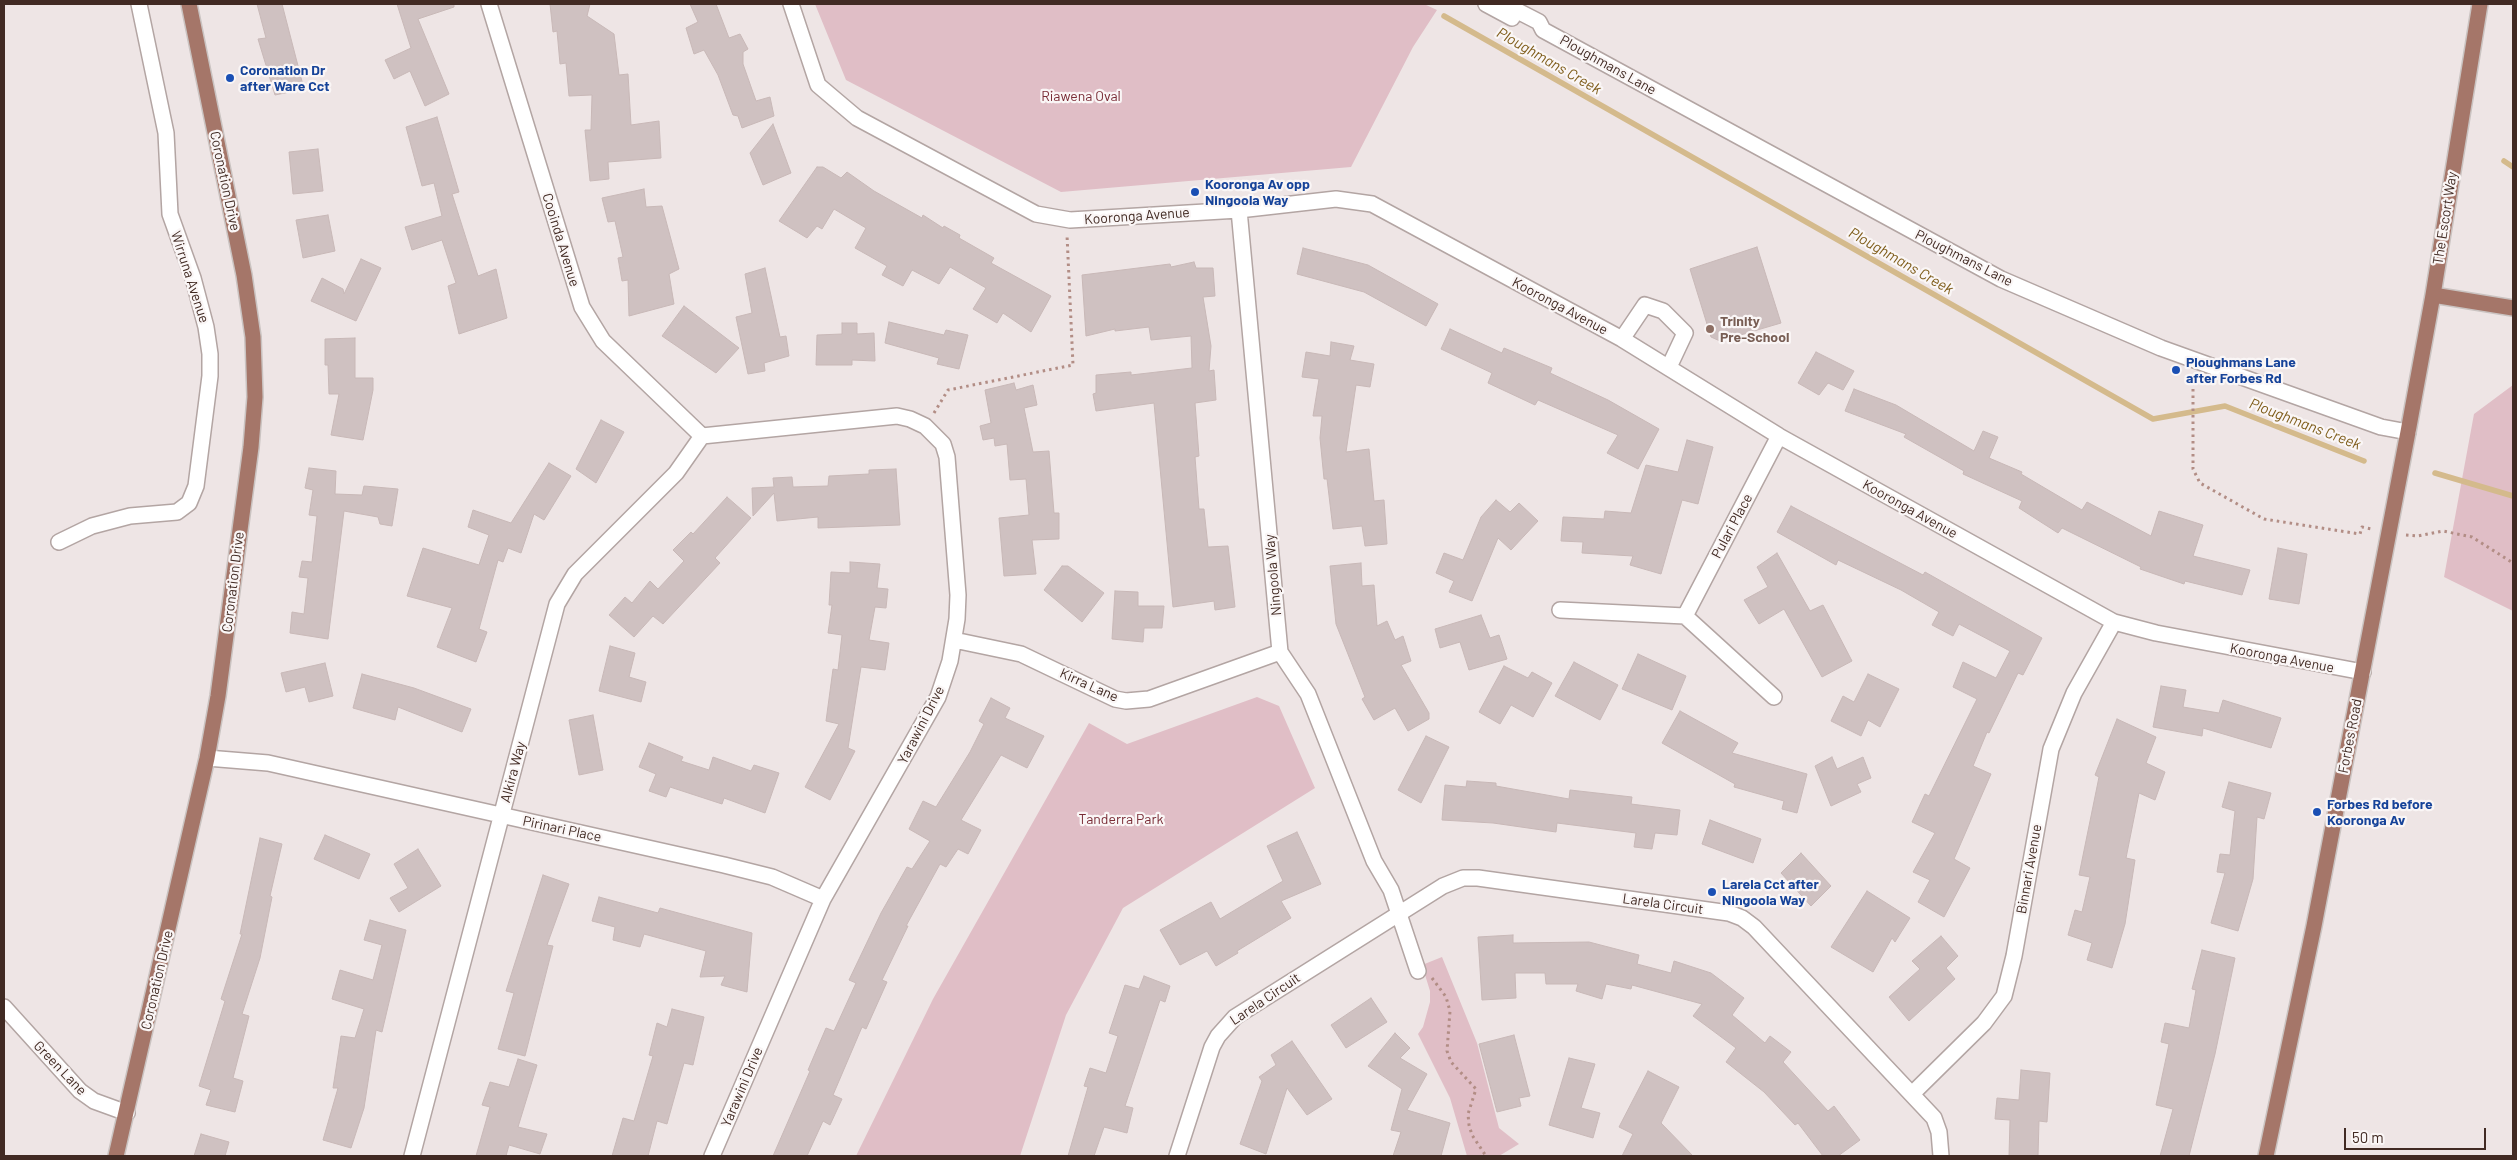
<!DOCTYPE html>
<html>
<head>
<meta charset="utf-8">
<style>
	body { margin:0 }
	#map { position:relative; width:2517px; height:1160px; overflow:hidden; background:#eee5e5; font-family:Barlow,sans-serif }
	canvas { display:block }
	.frame { position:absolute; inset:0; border:5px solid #412a23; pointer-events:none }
	.scale { position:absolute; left:2344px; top:1128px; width:142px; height:22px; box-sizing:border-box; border:2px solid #412a23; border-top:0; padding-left:6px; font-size:15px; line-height:18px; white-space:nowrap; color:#412a23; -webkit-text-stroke:4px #faf6f6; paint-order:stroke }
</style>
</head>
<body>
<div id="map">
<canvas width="2517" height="1160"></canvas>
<div class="frame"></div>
<div class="scale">50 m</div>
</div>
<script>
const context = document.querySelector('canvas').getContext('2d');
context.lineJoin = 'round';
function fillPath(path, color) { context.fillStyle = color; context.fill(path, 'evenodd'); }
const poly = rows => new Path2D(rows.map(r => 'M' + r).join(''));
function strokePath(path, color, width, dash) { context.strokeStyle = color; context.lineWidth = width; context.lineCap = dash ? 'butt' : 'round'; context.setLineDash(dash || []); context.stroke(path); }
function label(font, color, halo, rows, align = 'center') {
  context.font = font + ' Barlow,sans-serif'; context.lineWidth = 4.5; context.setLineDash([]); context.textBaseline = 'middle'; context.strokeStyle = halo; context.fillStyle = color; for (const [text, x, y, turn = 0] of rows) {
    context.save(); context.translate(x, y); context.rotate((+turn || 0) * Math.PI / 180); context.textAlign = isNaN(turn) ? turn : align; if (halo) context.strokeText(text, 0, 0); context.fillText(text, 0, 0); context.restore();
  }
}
const green = poly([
	[815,4,1424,4,1437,10,1413,47,1351,167,1061,192,846,80],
	[2513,385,2513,611,2444,577,2474,414],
	[1257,697,1279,706,1315,788,1123,908,1066,1015,1020,1156,856,1156,933,999,1089,723,1127,744],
	[1442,957,1477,1043,1499,1128,1519,1144,1499,1156,1467,1156,1450,1098,1418,1034,1423,1027,1430,1002,1430,991,1422,965]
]);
const stream = poly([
	[1444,16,2153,419,2225,406,2364,461],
	[2504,161,2513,167],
	[2435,473,2513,496]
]);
const building = poly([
	[257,4,282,4,304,89,275,95,258,39,266,38,257,4],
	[397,4,454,4,454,7,418,19,449,94,425,106,410,71,394,79,385,60,411,48,397,4],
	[550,4,590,4,587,16,614,34,619,75,628,74,631,125,659,121,661,158,608,162,609,179,590,181,585,130,591,130,592,95,569,96,566,63,560,64,557,31,553,32,550,4],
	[690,4,716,4,729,38,740,34,748,49,743,52,743,64,756,101,770,97,774,116,742,128,738,116,733,115,718,75,704,50,694,54,686,28,698,22,690,4],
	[437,117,459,192,452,194,478,276,496,269,507,318,459,334,448,286,456,283,442,240,412,250,405,227,442,216,434,183,422,186,406,127,437,117],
	[773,124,791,173,763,185,750,153,773,124],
	[318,149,323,191,293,194,289,152,318,149],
	[817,167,823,167,841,178,847,172,874,191,922,218,923,215,943,228,944,226,960,235,959,238,994,258,991,263,1051,296,1031,332,1003,313,997,323,973,309,986,288,950,267,939,284,912,270,903,286,882,275,887,266,855,248,866,228,834,209,822,229,817,226,807,238,779,221,817,167],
	[644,189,646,207,662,206,679,269,669,274,674,304,629,316,628,280,622,281,618,258,623,257,615,221,608,222,602,198,644,189],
	[328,215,335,251,303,258,296,220,328,215],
	[1757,247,1781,323,1720,341,1711,337,1690,269,1757,247],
	[1303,248,1368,265,1438,304,1426,326,1364,292,1297,274,1303,248],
	[361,259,381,268,356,321,311,301,322,278,343,289,344,294,361,259],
	[1194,262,1196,268,1213,268,1215,296,1203,297,1211,346,1209,371,1214,370,1216,400,1195,403,1199,456,1195,457,1199,509,1204,509,1208,547,1228,546,1235,607,1215,610,1214,601,1173,607,1154,403,1096,411,1093,394,1096,393,1096,375,1131,372,1131,375,1192,368,1191,336,1151,340,1149,327,1115,331,1115,329,1086,336,1082,275,1170,264,1171,267,1194,262],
	[765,268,780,337,786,336,789,356,764,363,765,371,748,374,736,317,752,313,745,274,765,268],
	[684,306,739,348,716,373,662,336,684,306],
	[889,322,944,335,946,330,968,335,959,369,937,364,939,358,885,343,889,322],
	[842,323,857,323,857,334,874,333,875,361,852,360,852,365,816,365,817,335,842,334,842,323],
	[1450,329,1502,353,1504,348,1552,368,1550,373,1608,400,1659,429,1638,469,1607,453,1618,435,1538,400,1535,405,1488,383,1492,373,1441,349,1450,329],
	[355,338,355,378,373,378,373,390,363,440,331,435,339,394,329,394,328,365,325,365,325,339,355,338],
	[1331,342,1354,346,1350,360,1374,364,1370,387,1356,385,1346,452,1369,449,1374,501,1384,500,1387,544,1365,546,1362,526,1333,529,1327,479,1324,479,1320,438,1322,416,1313,416,1319,379,1302,377,1306,352,1330,356,1331,342],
	[1816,352,1854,371,1843,390,1828,383,1819,395,1798,383,1816,352],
	[1014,383,1016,390,1033,385,1037,405,1024,408,1033,452,1049,451,1054,513,1059,513,1059,539,1032,540,1036,574,1004,576,999,518,1029,515,1026,479,1010,480,1007,444,995,446,994,438,983,440,980,426,991,423,985,390,1014,383],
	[1854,389,1896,405,1974,451,1983,431,1998,437,1989,458,2022,472,2021,474,2082,510,2087,502,2151,536,2159,511,2203,525,2193,556,2250,570,2242,595,2185,581,2184,584,2140,569,2141,567,2062,528,2058,533,2019,508,2022,501,1963,474,1964,471,1904,437,1906,434,1845,411,1854,389],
	[601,420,624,432,596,483,576,469,601,420],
	[1687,440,1713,447,1698,504,1682,500,1661,574,1630,565,1633,556,1582,553,1583,542,1561,541,1563,517,1604,519,1605,511,1631,513,1646,465,1678,472,1687,440],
	[549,463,571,476,544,520,534,514,521,553,508,548,503,562,498,560,479,629,487,632,476,662,437,647,452,608,407,596,423,548,479,565,489,535,468,527,473,510,511,523,549,463],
	[309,468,336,471,335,494,362,495,364,486,398,489,392,526,380,524,378,517,344,511,328,639,290,633,292,612,304,614,308,578,299,577,302,561,312,562,317,516,309,515,313,490,305,488,309,468],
	[896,469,900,525,818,528,818,517,777,521,774,493,753,516,752,488,774,487,773,478,792,477,793,487,828,486,829,476,869,474,869,470,896,469],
	[727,497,751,518,715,558,720,563,663,624,653,616,634,637,609,615,625,597,632,603,650,581,658,589,684,561,673,550,691,532,693,534,727,497],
	[1496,500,1510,512,1519,503,1538,521,1511,550,1498,538,1472,601,1449,592,1454,581,1436,573,1444,553,1463,560,1481,517,1496,500],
	[1791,506,1923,575,1925,572,2042,638,2023,675,2018,673,1989,733,1987,732,1973,766,1991,774,1954,859,1970,868,1944,917,1918,902,1930,880,1913,872,1935,833,1912,822,1925,794,1929,796,1977,699,1953,687,1963,662,1996,678,2010,651,1959,624,1953,636,1932,625,1939,612,1901,590,1838,560,1836,565,1777,532,1791,506],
	[2278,548,2307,554,2299,604,2269,599,2278,548],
	[1777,553,1810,611,1823,605,1852,661,1822,677,1784,609,1759,624,1744,600,1768,587,1757,567,1777,553],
	[850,562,880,564,877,588,888,589,886,608,875,607,869,640,889,643,885,670,861,667,848,748,855,751,830,800,805,787,839,724,826,721,833,669,838,670,842,635,828,633,832,605,829,605,831,572,850,573,850,562],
	[1361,563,1362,586,1374,585,1377,626,1387,621,1395,640,1403,636,1411,661,1401,665,1429,713,1429,719,1408,731,1395,708,1374,720,1362,699,1365,697,1336,624,1330,566,1361,563],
	[1062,566,1068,566,1104,593,1082,622,1044,590,1062,566],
	[1115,591,1138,592,1138,606,1164,606,1162,628,1144,628,1143,642,1112,639,1115,591],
	[1481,615,1490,638,1499,635,1507,659,1469,670,1460,642,1440,648,1435,629,1481,615],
	[610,646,635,653,629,677,646,682,641,702,599,691,610,646],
	[1638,654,1686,676,1672,710,1622,689,1638,654],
	[1574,662,1618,685,1600,720,1555,696,1574,662],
	[325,663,333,696,309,702,305,687,286,692,281,673,325,663],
	[1504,666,1528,678,1532,672,1552,683,1533,717,1511,705,1500,724,1479,712,1504,666],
	[362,674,414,688,471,709,462,732,398,707,395,720,353,708,362,674],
	[1868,674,1899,689,1880,727,1868,720,1861,736,1831,721,1843,696,1854,702,1868,674],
	[2161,686,2186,690,2183,707,2219,713,2223,700,2281,718,2271,748,2203,728,2202,736,2153,727,2161,686],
	[991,698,1010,708,1005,718,1044,736,1027,768,1001,755,961,820,981,830,968,854,958,849,946,867,940,864,906,926,908,926,882,980,887,982,866,1029,862,1027,833,1095,842,1099,830,1125,823,1121,807,1156,773,1156,810,1071,808,1070,826,1028,834,1031,856,983,849,980,881,913,907,867,912,869,930,841,909,829,923,801,936,807,970,752,984,724,979,721,991,698],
	[1680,711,1738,743,1732,753,1807,774,1797,813,1782,809,1784,801,1734,787,1735,784,1662,743,1680,711],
	[593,715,603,770,579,775,569,720,593,715],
	[2117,719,2156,737,2146,763,2165,772,2155,800,2139,793,2126,858,2135,860,2125,924,2112,968,2087,960,2092,943,2068,935,2075,910,2082,912,2090,877,2079,875,2099,777,2095,775,2117,719],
	[1426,736,1449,747,1421,803,1398,790,1426,736],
	[649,743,683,757,681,761,709,770,713,757,751,771,754,765,779,773,765,813,724,798,722,804,670,787,666,797,649,791,656,774,639,767,649,743],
	[1832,757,1837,769,1863,757,1871,778,1857,784,1861,792,1831,806,1815,766,1832,757],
	[1467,781,1496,783,1496,786,1569,799,1570,790,1632,797,1631,804,1680,810,1677,835,1655,833,1652,849,1634,847,1636,833,1557,823,1556,832,1493,823,1442,820,1445,785,1466,787,1467,781],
	[2229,782,2271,793,2264,819,2257,817,2253,879,2238,931,2211,923,2225,873,2217,872,2220,854,2230,855,2235,811,2222,807,2229,782],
	[1710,820,1761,839,1753,863,1702,844,1710,820],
	[1297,832,1321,884,1281,901,1291,918,1237,951,1238,953,1216,966,1207,951,1180,965,1160,930,1211,902,1220,919,1283,881,1267,846,1297,832],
	[325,835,370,854,359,879,314,859,325,835],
	[260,838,282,844,270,896,272,897,260,958,242,1014,249,1016,233,1078,243,1081,235,1112,206,1105,211,1090,199,1086,225,1001,221,999,242,934,240,934,260,838],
	[418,849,441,886,399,912,390,898,408,888,394,864,418,849],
	[1801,853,1831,886,1811,906,1781,873,1801,853],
	[543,875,569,884,547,945,553,946,525,1056,498,1049,514,993,506,991,543,875],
	[1867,891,1910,918,1895,942,1892,938,1873,972,1831,947,1867,891],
	[599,897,658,913,660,908,752,933,747,992,721,985,725,976,700,977,706,951,644,934,640,947,613,940,615,927,592,921,599,897],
	[370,920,406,930,382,1032,376,1030,364,1108,351,1148,323,1140,338,1088,333,1088,341,1036,355,1038,364,1009,332,999,340,970,373,980,382,945,364,940,370,920],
	[1513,935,1513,943,1589,942,1639,955,1637,964,1671,973,1674,961,1711,973,1744,998,1732,1015,1765,1043,1770,1036,1791,1052,1783,1062,1828,1111,1834,1106,1860,1140,1838,1156,1823,1156,1798,1123,1795,1125,1764,1092,1726,1062,1736,1048,1693,1016,1702,1004,1632,985,1631,989,1606,984,1602,999,1576,991,1578,984,1546,984,1545,973,1515,973,1516,998,1482,1000,1478,937,1513,935],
	[1941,936,1958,956,1946,968,1955,979,1909,1021,1889,997,1920,969,1912,961,1941,936],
	[2202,950,2235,958,2215,1054,2189,1156,2160,1156,2173,1109,2156,1105,2169,1044,2161,1042,2165,1023,2189,1028,2196,990,2192,989,2202,950],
	[1144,976,1170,986,1165,1002,1160,1000,1125,1106,1133,1108,1127,1133,1104,1127,1094,1156,1068,1156,1088,1087,1084,1086,1090,1068,1106,1073,1118,1036,1109,1033,1125,985,1139,989,1144,976],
	[1371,998,1387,1022,1346,1048,1331,1025,1371,998],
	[672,1009,704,1017,693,1065,684,1063,667,1124,657,1121,648,1156,612,1156,623,1118,634,1121,653,1056,649,1055,657,1023,667,1027,672,1009],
	[1395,1033,1410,1048,1400,1058,1427,1074,1407,1110,1450,1123,1441,1156,1393,1156,1401,1132,1391,1130,1402,1089,1368,1066,1395,1033],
	[1514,1035,1530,1096,1519,1098,1521,1106,1497,1112,1479,1044,1514,1035],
	[1292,1041,1332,1099,1307,1115,1287,1088,1266,1154,1240,1144,1262,1081,1259,1077,1276,1065,1271,1055,1292,1041],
	[1569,1058,1595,1064,1581,1108,1600,1113,1593,1138,1549,1125,1569,1058],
	[518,1059,537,1065,518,1127,547,1134,540,1154,509,1145,506,1156,476,1156,490,1107,482,1105,490,1082,509,1087,518,1059],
	[2021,1070,2050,1073,2047,1122,2039,1121,2038,1156,2009,1156,2010,1120,1995,1119,1997,1098,2019,1100,2021,1070],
	[1648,1071,1679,1087,1661,1123,1693,1156,1622,1156,1633,1134,1619,1127,1648,1071],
	[201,1134,229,1142,225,1156,194,1156,201,1134]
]);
const path = poly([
	[2193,376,2193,469,2200,483,2264,519,2360,534,2362,527,2372,529],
	[934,413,948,390,1073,365,1067,235],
	[2406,535,2418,536,2443,531,2472,537,2513,563],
	[1432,978,1446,997,1450,1011,1447,1051,1451,1062,1476,1089,1468,1114,1469,1125,1472,1135,1486,1156]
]);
const minor = poly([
	[489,4,582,307,603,341,702,436],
	[791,4,818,85,857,118,1036,214,1070,220,1239,210,1336,199,1372,204,1622,339,1779,436,2114,622,2156,633,2363,672],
	[1486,4,1512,18],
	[1504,4,1539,22,1543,30,2001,279,2161,348,2381,427,2408,432],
	[1239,210,1280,652,1308,694,1374,861,1391,890,1418,971],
	[1622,339,1645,305,1663,311,1685,333,1669,367],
	[702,436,897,416,910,419,925,426,943,444,947,457,958,595,957,619,950,661,938,697,823,899,712,1156],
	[59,542,92,526,130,516,177,512,189,503,196,486,210,376,210,354,206,327,193,278,170,214,166,133,139,4],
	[1560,610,1685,616,1774,697],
	[1685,616,1779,436],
	[954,640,1021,654,1115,699,1126,701,1149,699,1280,652],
	[207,758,268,763,724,865,772,877,823,899],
	[4,1007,80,1091,94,1101,127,1113],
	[1912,1094,1984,1023,2004,996,2014,956,2051,749,2074,693,2114,622],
	[412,1156,557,604,575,574,676,473,702,436],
	[1177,1156,1212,1047,1218,1036,1235,1017,1443,886,1463,878,1478,878,1729,913,1742,918,1754,927,1934,1118,1939,1132,1941,1156]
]);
const major = poly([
	[2433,295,2513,308],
	[116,1156,207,758,218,696,251,447,255,397,253,337,244,275,189,4],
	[2266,1156,2314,926,2408,432,2433,295,2480,4]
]);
const markers = [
	[230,78,5,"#1a4fb4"],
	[1195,192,5,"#1a4fb4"],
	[1710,329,5,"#8d6e63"],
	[2176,370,5,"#1a4fb4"],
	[2317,812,5,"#1a4fb4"],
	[1712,892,5,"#1a4fb4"]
];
const streetNames = [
	["Ploughmans Lane",1608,65,29],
	["Coronation Drive",225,181,78],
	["Kooronga Avenue",1137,216,-4],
	["The Escort Way",2445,218,-81],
	["Cooinda Avenue",561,240,73],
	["Ploughmans Lane",1964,258,27],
	["Wirruna Avenue",190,277,72],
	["Kooronga Avenue",1560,306,28],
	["Kooronga Avenue",1910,509,29],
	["Pulari Place",1732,526,-62],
	["Ningoola Way",1273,575,-95],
	["Coronation Drive",233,582,-83],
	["Kooronga Avenue",2282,658,11],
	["Kirra Lane",1089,685,24],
	["Yarawini Drive",921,725,-63],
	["Forbes Road",2350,736,-79],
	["Alkira Way",513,772,-75],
	["Pirinari Place",562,829,12],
	["Binnari Avenue",2029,869,-80],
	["Larela Circuit",1663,904,8],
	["Coronation Drive",157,980,-77],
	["Larela Circuit",1265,999,-34],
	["Green Lane",60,1068,46],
	["Yarawini Drive",742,1087,-67]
];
const transitNames = [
	["Coronation Dr",240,70],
	["after Ware Cct",240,86],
	["Kooronga Av opp",1205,184],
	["Ningoola Way",1205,200],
	["Ploughmans Lane",2186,362],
	["after Forbes Rd",2186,378],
	["Forbes Rd before",2327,804],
	["Kooronga Av",2327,820],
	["Larela Cct after",1722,884],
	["Ningoola Way",1722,900]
];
const parkNames = [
	["Riawena Oval",1081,96],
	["Tanderra Park",1121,819]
];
const educationNames = [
	["Trinity",1720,321],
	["Pre-School",1720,337]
];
const waterNames = [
	["Ploughmans Creek",1549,61,30],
	["Ploughmans Creek",1901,261,30],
	["Ploughmans Creek",2305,424,21]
];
fillPath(green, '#e0bec6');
strokePath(stream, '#d4ba8c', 5.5);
fillPath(building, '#cfc1c1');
strokePath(building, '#c8b8b7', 1);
strokePath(minor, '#b3a5a3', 18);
strokePath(major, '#cac3c1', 18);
strokePath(path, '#b28d85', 3, [2.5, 4]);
strokePath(minor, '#fff', 15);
strokePath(major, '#a57669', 15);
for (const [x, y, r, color] of markers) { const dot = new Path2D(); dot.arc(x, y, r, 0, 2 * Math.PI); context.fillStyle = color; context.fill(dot); strokePath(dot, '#faf6f6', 2); }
label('14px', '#412a23', '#faf6f6', streetNames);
label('bold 14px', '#164399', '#faf6f6', transitNames, 'left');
label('14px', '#792c36', '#faf6f6', parkNames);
label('bold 14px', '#785e54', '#faf6f6', educationNames, 'left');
label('italic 15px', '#7f5d1b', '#faf6f6', waterNames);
</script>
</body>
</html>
